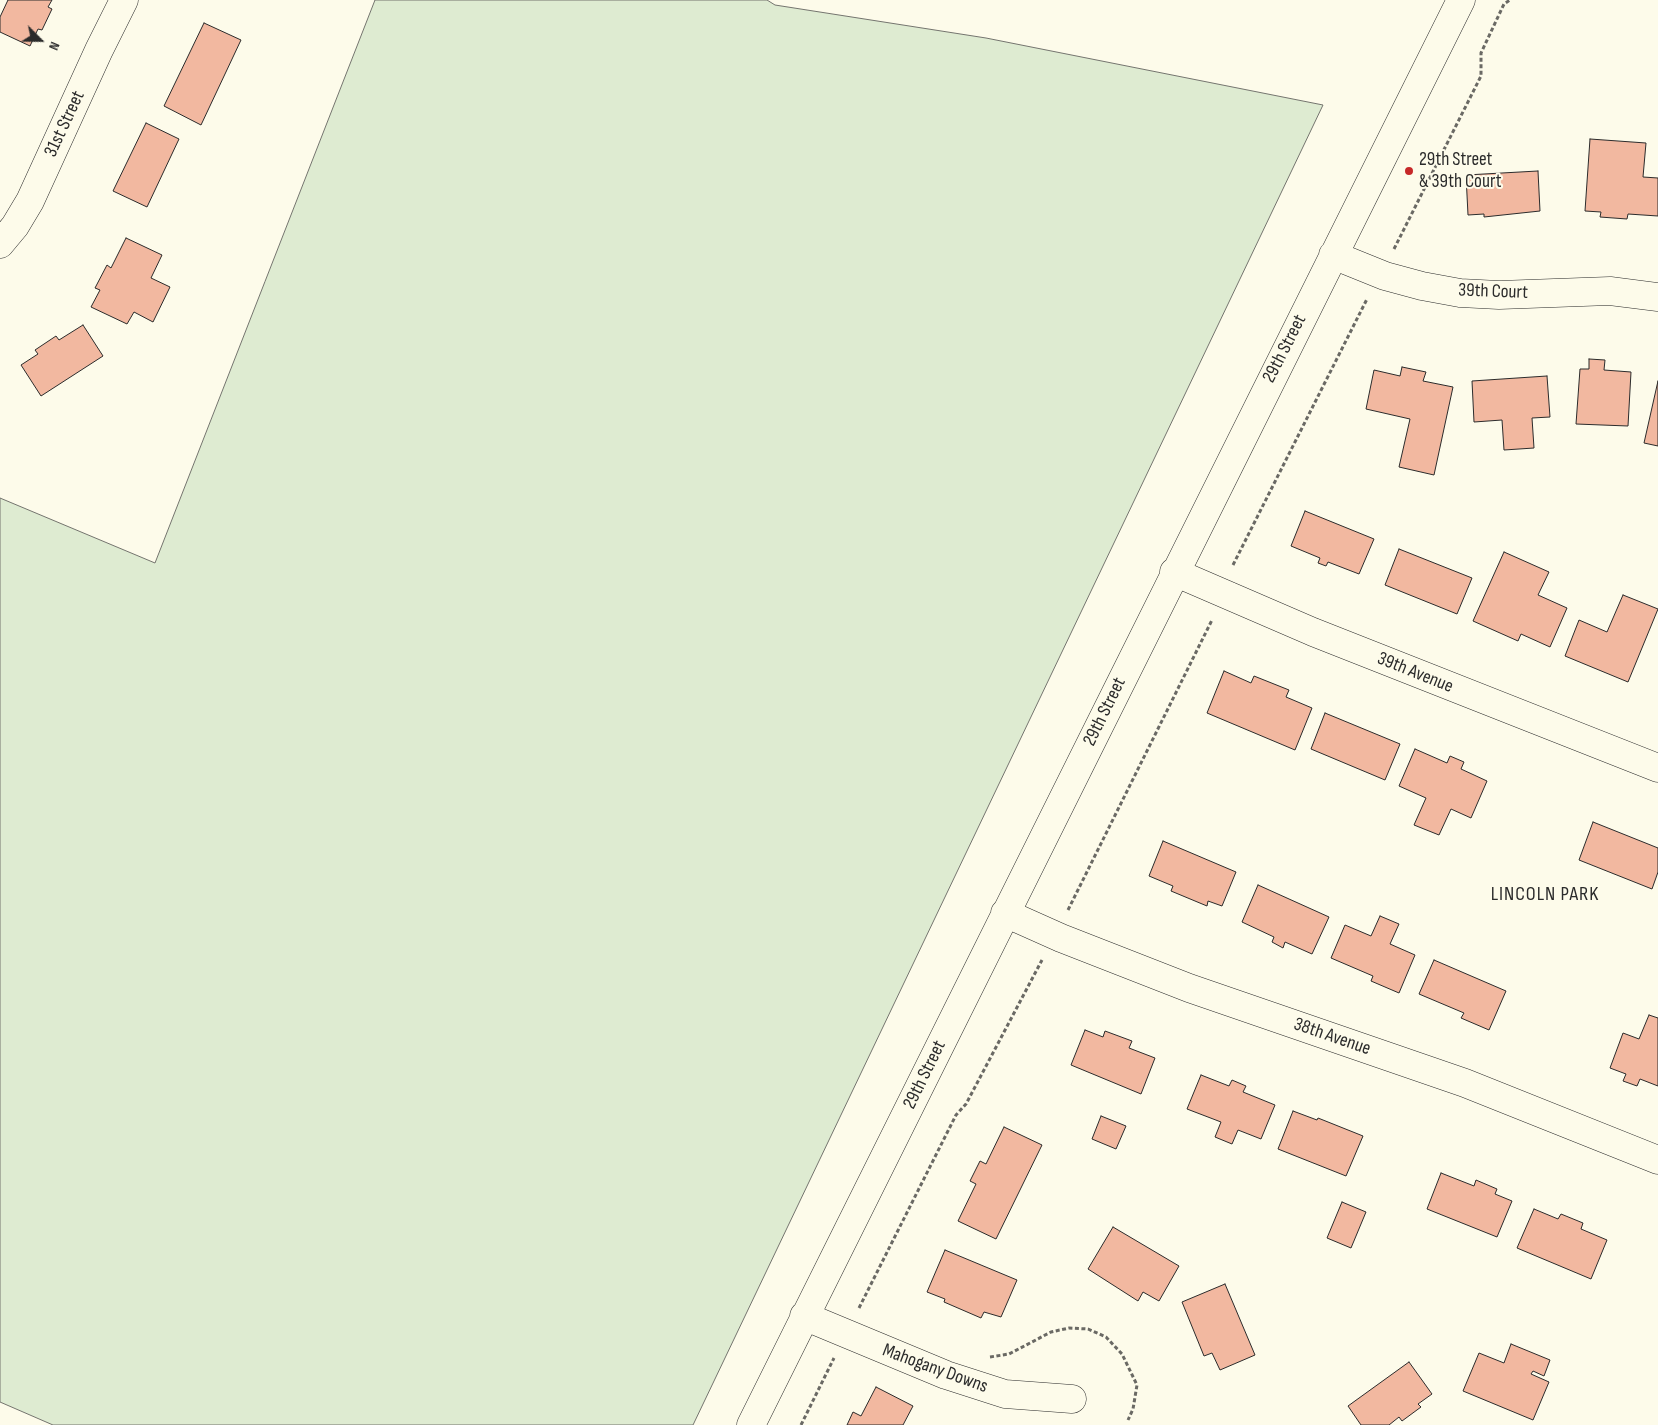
<!DOCTYPE html>
<html>
<head>
<meta charset="utf-8">
<style>
	body { margin:0 }
	#map { position:relative; width:1658px; height:1425px; overflow:hidden; background:#fdfbea; font-family:"Sofia Sans Condensed",sans-serif }
	canvas { display:block }
	.north { position:absolute; left:15px; top:15px; width:50px; height:50px; -webkit-text-stroke:4px #fdfbea; paint-order:stroke; rotate:113deg; font-size:14px; font-weight:700; line-height:20px; text-align:center; color:#2b2b2b }
	.north::after { content:''; display:block; margin:auto; width:18px; height:22px; background:#2b2b2b; clip-path:polygon(50% 0,100% 100%,50% 72%,0 100%) }
</style>
</head>
<body>
<div id="map">
<canvas width="1658" height="1425"></canvas>
<div class="north">N</div>
</div>
<script>
const context = document.querySelector('canvas').getContext('2d');
context.lineJoin = 'round';
function fillPath(path, color) { context.fillStyle = color; context.fill(path, 'evenodd'); }
const poly = rows => new Path2D(rows.map(r => 'M' + r).join(''));
function strokePath(path, color, width, dash) { context.strokeStyle = color; context.lineWidth = width; context.lineCap = dash ? 'butt' : 'round'; context.setLineDash(dash || []); context.stroke(path); }
function label(font, color, halo, rows, align = 'center') {
  context.font = font + ' "Sofia Sans Condensed",sans-serif'; context.lineWidth = 4; context.setLineDash([]); context.textBaseline = 'middle'; context.strokeStyle = halo; context.fillStyle = color; for (const [text, x, y, turn = 0] of rows) {
    context.save(); context.translate(x, y); context.rotate((+turn || 0) * Math.PI / 180); context.textAlign = isNaN(turn) ? turn : align; if (halo) context.strokeText(text, 0, 0); context.fillText(text, 0, 0); context.restore();
  }
}
const green = poly([
	[375,0,767,0,775,5,986,38,1323,105,693,1425,53,1425,0,1402,0,498,155,563,375,0]
]);
const building = poly([
	[8,0,52,0,48,7,52,9,42,30,38,29,30,46,0,32,0,17,8,0],
	[204,23,241,40,201,125,164,106,204,23],
	[146,123,179,139,147,207,113,191,146,123],
	[1590,139,1646,143,1643,177,1658,178,1658,216,1628,214,1627,219,1600,217,1601,212,1585,211,1590,139],
	[1538,171,1540,211,1484,217,1484,214,1468,215,1466,175,1538,171],
	[126,238,162,255,151,278,170,287,153,322,134,312,127,324,91,307,100,290,95,288,107,265,111,268,126,238],
	[83,325,103,356,41,396,21,365,38,354,35,350,56,336,59,340,83,325],
	[1589,359,1605,360,1604,370,1631,372,1628,426,1576,424,1580,369,1589,369,1589,359],
	[1402,367,1426,372,1423,381,1453,387,1434,475,1399,467,1410,419,1366,409,1374,370,1400,376,1402,367],
	[1547,376,1550,417,1532,418,1534,448,1504,450,1502,420,1474,422,1472,381,1547,376],
	[1658,381,1658,446,1644,443,1658,381],
	[1305,511,1374,539,1359,574,1328,562,1326,566,1318,563,1320,558,1291,546,1305,511],
	[1399,549,1472,578,1457,614,1385,585,1399,549],
	[1504,552,1549,572,1538,595,1567,608,1550,647,1521,634,1518,641,1473,621,1504,552],
	[1623,595,1658,609,1628,682,1565,656,1579,620,1607,632,1623,595],
	[1224,671,1251,683,1254,676,1289,690,1286,697,1312,708,1295,750,1207,713,1224,671],
	[1325,713,1400,744,1385,780,1311,749,1325,713],
	[1415,749,1447,763,1450,756,1464,762,1461,769,1487,781,1471,818,1451,809,1439,835,1414,825,1426,798,1399,786,1415,749],
	[1593,822,1658,848,1658,872,1652,889,1579,860,1593,822],
	[1163,841,1236,872,1222,906,1208,901,1207,906,1171,891,1173,886,1149,876,1163,841],
	[1258,885,1329,917,1312,954,1285,942,1283,948,1272,942,1274,937,1242,922,1258,885],
	[1380,916,1399,924,1390,944,1415,955,1399,993,1371,981,1373,976,1331,958,1345,925,1371,936,1380,916],
	[1434,960,1506,991,1489,1030,1461,1018,1464,1013,1419,994,1434,960],
	[1649,1015,1658,1018,1658,1086,1640,1079,1637,1086,1623,1081,1626,1074,1610,1068,1623,1033,1639,1039,1649,1015],
	[1085,1030,1103,1037,1105,1031,1132,1041,1129,1048,1155,1058,1141,1094,1071,1065,1085,1030],
	[1201,1075,1229,1086,1232,1080,1246,1086,1243,1092,1275,1105,1261,1139,1238,1130,1232,1144,1215,1137,1221,1122,1187,1109,1201,1075],
	[1293,1111,1317,1120,1318,1118,1363,1136,1346,1176,1278,1149,1293,1111],
	[1101,1116,1126,1126,1116,1149,1092,1139,1101,1116],
	[1004,1127,1042,1145,996,1239,958,1221,976,1184,970,1181,980,1161,986,1164,1004,1127],
	[1441,1173,1474,1186,1476,1180,1497,1189,1495,1194,1512,1201,1497,1237,1427,1209,1441,1173],
	[1342,1202,1366,1212,1351,1248,1327,1238,1342,1202],
	[1534,1209,1558,1219,1561,1214,1583,1223,1581,1229,1607,1240,1591,1279,1517,1248,1534,1209],
	[1113,1227,1179,1266,1159,1301,1143,1292,1138,1301,1088,1269,1113,1227],
	[945,1250,1017,1280,1001,1317,984,1312,981,1318,944,1302,945,1299,927,1292,945,1250],
	[1225,1284,1255,1355,1220,1370,1212,1353,1204,1356,1182,1302,1225,1284],
	[1511,1344,1550,1360,1544,1376,1533,1371,1531,1374,1549,1382,1533,1420,1463,1391,1479,1353,1504,1363,1511,1344],
	[1409,1362,1432,1394,1418,1404,1421,1407,1402,1421,1399,1417,1389,1425,1361,1425,1348,1406,1409,1362],
	[876,1387,913,1406,903,1425,847,1425,853,1412,861,1416,876,1387]
]);
const path = poly([
	[1394,249,1481,76,1481,53,1504,4,1510,0],
	[1233,565,1367,299],
	[1068,910,1212,620],
	[859,1308,956,1115,966,1104,1042,960],
	[990,1357,1009,1354,1051,1332,1069,1328,1088,1329,1106,1337,1122,1354,1137,1385,1133,1409,1128,1420],
	[801,1425,834,1358]
]);
const minor = poly([
	[0,244,15,226,30,201,99,50,124,0],
	[1333,255,1385,276,1422,286,1460,293,1499,295,1610,291,1658,297],
	[1174,572,1313,632,1658,768],
	[1005,913,1061,938,1189,988,1465,1083,1658,1160],
	[804,1316,946,1375,1005,1394,1072,1399],
	[751,1425,1461,0]
]);
const markers = [
	[1409,171,5,"#c62828"]
];
const streetNames = [
	["31st Street",65,124,-65],
	["39th Court",1493,292,2],
	["29th Street",1285,349,-63],
	["39th Avenue",1415,673,22],
	["29th Street",1105,712,-64],
	["38th Avenue",1332,1037,19],
	["29th Street",925,1075,-64],
	["Mahogany Downs",935,1369,20]
];
const poiNames = [
	["29th Street",1419,160],
	["& 39th Court",1419,182]
];
const neighbourhoodNames = [
	["LINCOLN PARK",1545,895]
];
fillPath(green, '#deebd1');
strokePath(green, '#74746e', 1);
fillPath(building, '#f2b8a0');
strokePath(building, '#2b2b2b', 1);
strokePath(minor, '#2b2b2b', 29);
strokePath(path, '#6a6964', 3, [4, 2.5]);
strokePath(minor, '#fdfbea', 28);
for (const [x, y, r, color] of markers) { const dot = new Path2D(); dot.arc(x, y, r, 0, 2 * Math.PI); context.fillStyle = color; context.fill(dot); strokePath(dot, '#fdfbea', 2); }
label('19px', '#2b2b2b', '#fdfbea', streetNames);
label('19px', '#2b2b2b', '#fdfbea', poiNames, 'left');
context.letterSpacing = '1px';
label('20px', '#2b2b2b', '#fdfbea', neighbourhoodNames);
context.letterSpacing = '0px';
</script>
</body>
</html>
